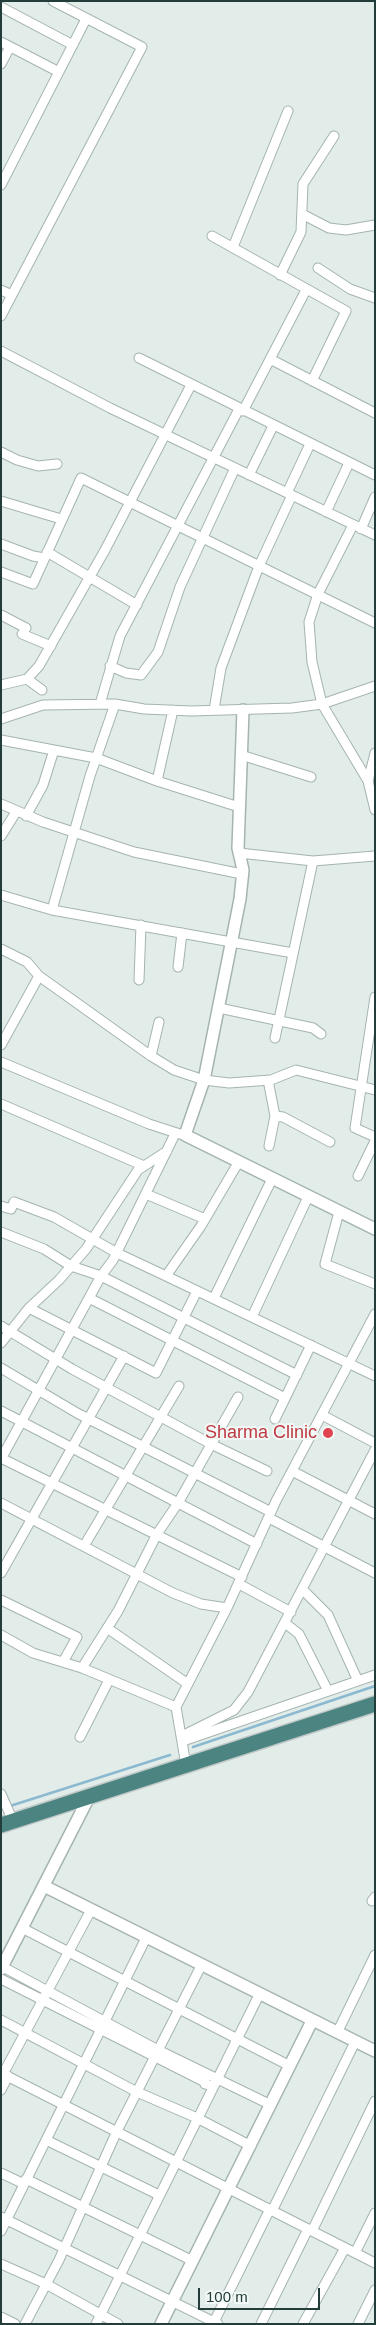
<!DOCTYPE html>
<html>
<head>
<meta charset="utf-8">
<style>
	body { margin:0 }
	#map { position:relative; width:376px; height:2325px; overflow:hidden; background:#e2ece9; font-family:Arial,sans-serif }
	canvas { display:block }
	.frame { position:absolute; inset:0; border:2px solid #223d3a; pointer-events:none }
	.scale { position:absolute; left:198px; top:2288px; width:122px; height:22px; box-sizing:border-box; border:2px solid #223d3a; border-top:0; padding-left:6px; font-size:15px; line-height:18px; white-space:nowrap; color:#223d3a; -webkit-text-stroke:4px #f2f8f6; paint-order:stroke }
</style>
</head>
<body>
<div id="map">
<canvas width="376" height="2325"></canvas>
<div class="frame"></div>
<div class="scale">100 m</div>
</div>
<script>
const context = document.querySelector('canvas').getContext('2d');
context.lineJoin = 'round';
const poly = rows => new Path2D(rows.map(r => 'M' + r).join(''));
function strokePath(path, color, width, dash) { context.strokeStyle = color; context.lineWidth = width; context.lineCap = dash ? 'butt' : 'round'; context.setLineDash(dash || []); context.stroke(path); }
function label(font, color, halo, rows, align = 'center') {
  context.font = font + ' Arial,sans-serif'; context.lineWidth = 4; context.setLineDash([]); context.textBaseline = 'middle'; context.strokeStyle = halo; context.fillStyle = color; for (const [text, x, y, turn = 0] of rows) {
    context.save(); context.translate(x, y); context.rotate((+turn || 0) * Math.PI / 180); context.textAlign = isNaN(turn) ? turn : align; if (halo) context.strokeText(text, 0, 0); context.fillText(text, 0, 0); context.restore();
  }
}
const stream = poly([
	[193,1747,375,1686],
	[10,1806,170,1755]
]);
const minor = poly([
	[1,7,73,45],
	[1,42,59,72],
	[1,64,10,47],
	[1,185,86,19],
	[302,214,329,228,346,230,375,225],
	[212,236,346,311,312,381],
	[233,247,288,111],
	[318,268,350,289,375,298],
	[280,275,301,232,303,184,334,136],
	[1,290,12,295],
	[1,316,142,47,53,1],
	[1,351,110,408,375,535],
	[139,358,375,475],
	[270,359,375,413],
	[243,411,306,290],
	[1,452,17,460,38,466,57,464],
	[249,475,273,426],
	[287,493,310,444],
	[1,501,61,519],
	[326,512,349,463],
	[353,525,318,594,309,622,312,662,322,704,368,781],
	[361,529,375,497],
	[1,544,33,556,44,558],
	[47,552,137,605],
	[1,572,33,584,81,478,375,623],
	[1,615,26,628],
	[22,634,51,646],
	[110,666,126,673,141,675,158,652,180,587,235,468],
	[27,679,42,690],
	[1,685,27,679,39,666,105,550,191,385],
	[100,704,120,636,239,409],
	[173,710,157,781,239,807],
	[214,710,221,668,259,566,292,495],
	[1,719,43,705,115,704,144,709,191,711,292,708,322,704,375,686],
	[1,740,96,758,157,781],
	[375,753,368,781,375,810],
	[241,755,311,777],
	[1,804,43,822,134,852,242,874],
	[26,816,43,785,54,750],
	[1,836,16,812],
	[239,853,313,861,375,856],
	[1,895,52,910,293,953],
	[52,910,90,776,115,704],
	[1,949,27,962,39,976,151,1056,174,1070,204,1080,229,1083,271,1080,296,1070,375,1090],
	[178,967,182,933],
	[139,980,141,925],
	[375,997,355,1128,375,1137],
	[219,1008,313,1028,321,1034],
	[275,1038,313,861],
	[1,1045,39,976],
	[151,1056,159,1022],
	[1,1062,149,1124,180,1134],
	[268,1080,275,1116,283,1117,330,1142],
	[1,1104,144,1166],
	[269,1146,275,1116],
	[238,1163,201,1226,166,1276,375,1376],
	[358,1176,375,1141],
	[146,1194,205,1219],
	[1,1206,11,1209,14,1202,54,1217,117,1253,166,1276],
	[339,1212,325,1264,375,1284],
	[1,1232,44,1249,71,1266,101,1276,113,1260,175,1134],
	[89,1298,285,1398],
	[214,1298,272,1179],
	[29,1308,156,1373,197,1291],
	[252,1317,308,1197],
	[1,1326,72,1369,211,1444,267,1471],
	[1,1343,29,1308,59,1280,86,1249,138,1170,167,1151],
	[1,1368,77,1413,271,1512],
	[1,1411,257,1544],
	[322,1415,375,1443],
	[275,1419,311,1345],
	[1,1458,242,1577],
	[1,1459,101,1276,297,1375],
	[292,1471,375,1514],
	[1,1503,173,1593,201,1604,227,1608],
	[269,1518,375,1573],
	[84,1546,179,1386],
	[1,1573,124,1356],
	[239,1584,291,1612],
	[302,1589,328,1615,358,1681],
	[1,1600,77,1637,63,1662],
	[285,1623,299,1634,328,1691],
	[107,1628,188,1684],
	[1,1635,33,1653,82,1668,176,1707],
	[82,1668,118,1611,157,1534,178,1503,238,1397],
	[182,1736,234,1710,248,1692,375,1450],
	[80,1737,109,1680],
	[183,1741,375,1675],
	[186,1765,176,1707,227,1608,276,1501,375,1314],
	[1,1794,13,1821],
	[372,1901,375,1897],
	[22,1928,290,2066],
	[3,1967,158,2050,271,2105],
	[1,1979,205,2082,205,2084,213,2086],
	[1,2020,137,2092,197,2118,251,2146],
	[337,2033,375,1955],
	[1,2073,375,2263],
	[3,2074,91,1910],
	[1,2090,8,2076],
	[46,2140,159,2195],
	[1,2173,24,2184],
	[26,2179,193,2261],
	[272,2211,355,2042],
	[1,2217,218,2324],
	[1,2231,146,1938],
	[312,2231,375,2101],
	[355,2253,375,2213],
	[1,2264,46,2284,118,2324],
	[1,2317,15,2324],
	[25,2324,59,2260,117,2131,201,1966],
	[96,2324,259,1995],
	[213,2324,270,2209],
	[261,2324,308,2229],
	[303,2324,345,2248],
	[358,2324,375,2290]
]);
const tertiary = poly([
	[243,710,238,848,243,870,240,899,204,1080,185,1135,375,1229],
	[44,1886,375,2051],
	[1,1969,89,1797],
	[161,2324,312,2021]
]);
const trunk = poly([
	[1,1825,375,1704]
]);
const markers = [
	[328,1433,6,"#e0444e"]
];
const healthNames = [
	["Sharma Clinic",317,1433]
];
strokePath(stream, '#8bb9d0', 2.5);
strokePath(minor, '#a5b4b1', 11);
strokePath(tertiary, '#a5b4b1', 14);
strokePath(trunk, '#c1c9c8', 18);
strokePath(minor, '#fff', 9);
strokePath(tertiary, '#fff', 11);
strokePath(trunk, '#4b8481', 15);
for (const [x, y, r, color] of markers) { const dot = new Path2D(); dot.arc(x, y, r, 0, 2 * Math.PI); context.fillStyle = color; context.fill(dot); strokePath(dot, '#f2f8f6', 2); }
label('18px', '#be3a42', '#f2f8f6', healthNames, 'right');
</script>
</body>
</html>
